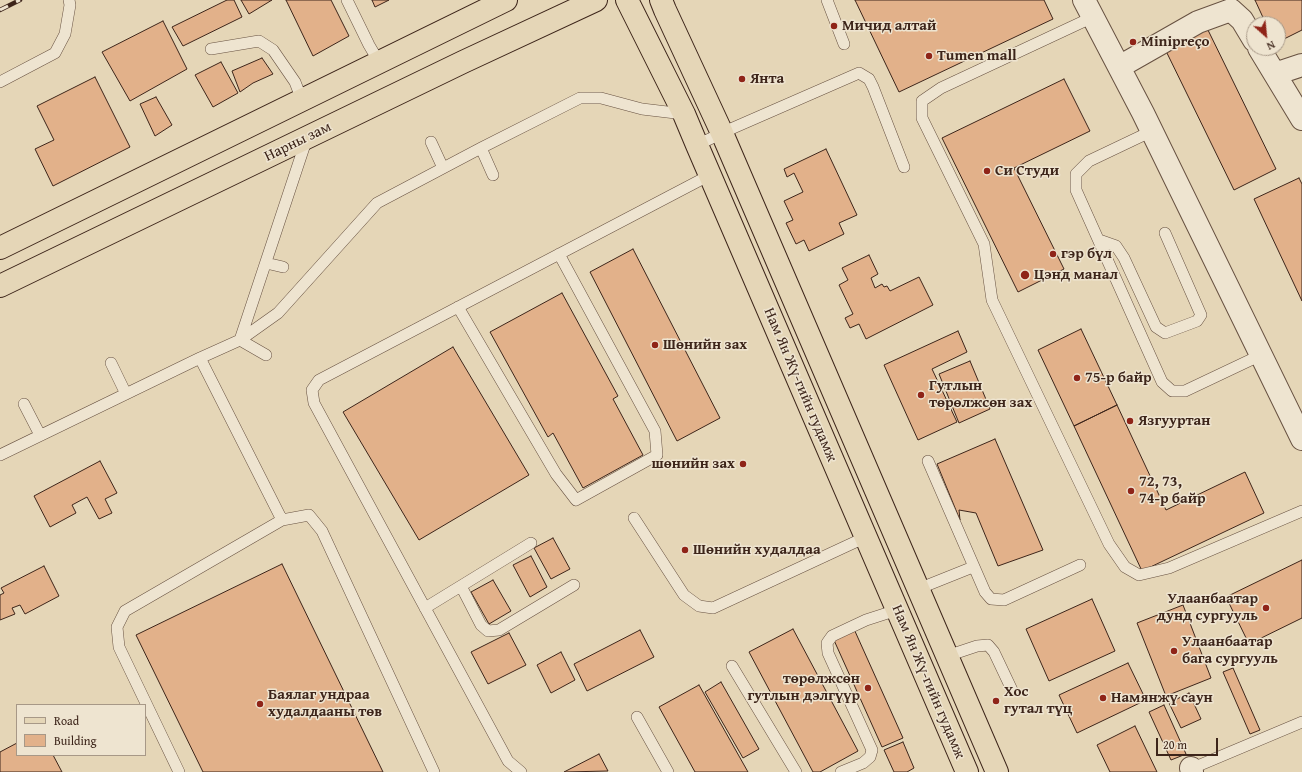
<!DOCTYPE html>
<html>
<head>
<meta charset="utf-8">
<style>
	body { margin:0 }
	#map { position:relative; width:1302px; height:772px; overflow:hidden; background:#e5d6b7; font-family:"Gentium Book Plus",serif }
	canvas { display:block }
	.legend { position:absolute; left:16px; top:704px; width:130px; height:52px; box-sizing:border-box; background:#eee4d0; border:1px solid #a79887; margin:0; padding:5px 7px; list-style:none; font-size:12px; color:#3d251a }
	.legend li { display:flex; align-items:center; gap:8px; height:20px }
	.legend b { width:20px; border:1px solid #a79887 }
	.north { position:absolute; left:1246px; top:16px; width:40px; height:40px; box-sizing:border-box; background:#eee4d0; border:1px solid #a79887; border-radius:50%; rotate:153deg; font-size:11px; font-weight:700; line-height:16px; text-align:center; color:#3d251a }
	.north::after { content:''; display:block; margin:auto; width:14px; height:18px; background:#8f2418; clip-path:polygon(50% 0,100% 100%,50% 72%,0 100%) }
	.scale { position:absolute; left:1156px; top:738px; width:62px; height:18px; box-sizing:border-box; border:2px solid #3d251a; border-top:0; padding-left:5px; font-size:12px; line-height:14px; white-space:nowrap; color:#3d251a; -webkit-text-stroke:3px #eee4d0; paint-order:stroke }
</style>
</head>
<body>
<div id="map">
<canvas width="1302" height="772"></canvas>
<ul class="legend">
<li><b style="height:5px;background:#e5d6b7"></b>Road</li>
<li><b style="height:11px;background:#e2b18a"></b>Building</li>
</ul>
<div class="north">N</div>
<div class="scale">20 m</div>
</div>
<script>
const context = document.querySelector('canvas').getContext('2d');
context.lineJoin = 'round';
function fillPath(path, color) { context.fillStyle = color; context.fill(path, 'evenodd'); }
const poly = rows => new Path2D(rows.map(r => 'M' + r).join(''));
function strokePath(path, color, width, dash) { context.strokeStyle = color; context.lineWidth = width; context.lineCap = dash ? 'butt' : 'round'; context.setLineDash(dash || []); context.stroke(path); }
function label(font, color, halo, rows, align = 'center') {
  context.font = font + ' "Gentium Book Plus",serif'; context.lineWidth = 3; context.setLineDash([]); context.textBaseline = 'middle'; context.strokeStyle = halo; context.fillStyle = color; for (const [text, x, y, turn = 0] of rows) {
    context.save(); context.translate(x, y); context.rotate((+turn || 0) * Math.PI / 180); context.textAlign = isNaN(turn) ? turn : align; if (halo) context.strokeText(text, 0, 0); context.fillText(text, 0, 0); context.restore();
  }
}
const building = poly([
	[227,0,234,0,242,17,183,46,172,27,227,0],
	[241,0,272,0,249,14,241,0],
	[286,0,331,0,349,36,313,56,286,0],
	[372,0,389,0,375,7,372,0],
	[855,0,1044,0,1053,19,899,92,855,0],
	[1255,0,1302,0,1302,30,1278,42,1278,24,1266,24,1255,0],
	[163,21,187,69,130,101,102,52,163,21],
	[1207,28,1276,169,1234,190,1165,49,1207,28],
	[262,58,273,74,253,83,240,92,232,71,262,58],
	[221,62,238,93,213,107,195,75,221,62],
	[95,77,130,147,53,186,35,149,54,140,37,106,95,77],
	[1064,79,1090,131,1014,168,1064,269,1018,292,942,138,1064,79],
	[156,97,172,125,155,136,140,104,156,97],
	[826,149,857,215,839,223,844,234,809,251,804,240,796,244,786,223,793,220,784,201,803,192,794,173,787,177,784,169,826,149],
	[1299,178,1302,184,1302,301,1254,199,1299,178],
	[633,249,720,418,677,441,590,272,633,249],
	[869,255,878,274,871,278,875,288,882,284,884,287,887,286,890,291,919,277,933,305,866,339,859,324,850,328,845,318,853,314,839,285,848,280,842,268,869,255],
	[562,293,618,396,613,399,643,455,583,488,553,433,548,437,490,332,562,293],
	[1081,329,1117,405,1074,426,1038,350,1081,329],
	[958,331,967,352,932,369,957,422,918,440,884,365,958,331],
	[453,347,529,475,419,540,343,412,453,347],
	[970,361,990,409,959,423,939,374,970,361],
	[1117,405,1166,510,1245,472,1264,513,1142,571,1074,426,1117,405],
	[995,439,1043,550,998,566,976,513,959,510,960,520,937,464,995,439],
	[100,461,117,493,105,499,112,513,99,519,87,497,72,505,76,513,50,527,34,496,100,461],
	[553,538,570,569,551,579,534,548,553,538],
	[531,556,547,587,530,597,513,565,531,556],
	[1302,560,1302,618,1249,644,1226,597,1302,560],
	[282,564,383,772,203,772,136,635,282,564],
	[44,566,59,596,25,614,20,605,12,608,15,614,0,620,0,595,4,593,1,588,44,566],
	[493,580,511,611,489,624,471,592,493,580],
	[1092,599,1115,651,1049,681,1026,629,1092,599],
	[1183,605,1211,678,1166,696,1137,623,1183,605],
	[793,629,858,751,820,772,813,772,749,652,793,629],
	[854,629,903,738,882,747,833,638,854,629],
	[640,630,654,657,587,691,574,664,640,630],
	[509,633,526,665,488,684,471,652,509,633],
	[561,652,575,680,551,693,537,665,561,652],
	[1128,663,1146,700,1077,733,1059,695,1128,663],
	[1233,668,1260,730,1250,734,1223,672,1233,668],
	[721,682,759,749,743,758,705,692,721,682],
	[699,685,748,772,695,772,659,707,699,685],
	[1189,693,1201,719,1181,728,1169,703,1189,693],
	[1164,705,1186,754,1171,760,1149,712,1164,705],
	[1135,726,1157,772,1110,772,1097,745,1135,726],
	[903,742,914,768,907,772,894,772,884,750,903,742],
	[17,743,17,755,53,755,62,772,0,772,0,752,17,743],
	[599,754,608,771,564,772,599,754]
]);
const lane = poly([
	[347,0,369,45,379,62],
	[827,0,844,44],
	[1093,17,941,88,922,101,922,118,984,244,992,300,1109,544,1125,567,1139,575,1169,568,1302,511],
	[211,49,259,41,273,50,295,82,302,100],
	[0,82,55,53,65,34,70,5,69,0],
	[1152,131,1089,161,1076,174,1076,190,1162,382,1172,391,1185,391,1261,355],
	[431,142,443,168],
	[697,145,733,128,859,73,869,79,873,87,904,167],
	[481,148,493,175],
	[1099,240,1116,246,1124,258,1156,327,1165,333,1197,321,1201,315,1165,233],
	[266,263,283,267],
	[458,307,556,474,576,500,657,455,655,431,559,254],
	[266,355,240,340,307,138],
	[200,358,282,520],
	[111,363,126,394],
	[24,404,40,435],
	[0,455,200,358,240,340,278,313,377,203,481,148,580,98,601,98,642,109,684,114],
	[928,461,985,592,991,599,1004,600,1080,565],
	[634,518,684,595,699,606,713,608,866,537],
	[461,586,481,625,488,631,499,630,574,585],
	[918,589,973,567],
	[425,608,531,543],
	[947,656,977,646,988,645,994,652,1012,690],
	[732,666,796,772],
	[637,717,668,772],
	[1188,770,1302,722],
	[179,772,119,647,117,627,125,611,282,520,309,515,322,531,434,772],
	[521,772,508,761,314,403,312,390,319,380,710,175],
	[841,772,863,763,870,757,872,750,828,653,827,643,832,636,866,620,897,610]
]);
const street = poly([
	[1084,0,1143,113,1302,439],
	[1259,48,1302,119],
	[1119,67,1198,22,1231,10,1242,20,1254,40],
	[1275,74,1302,65],
	[1191,768,1192,772]
]);
const primary = poly([
	[627,0,684,114,697,145,967,772],
	[661,0,665,10,722,133,997,772],
	[0,248,506,0],
	[0,286,463,62,596,0]
]);
const rail = poly([
	[0,10,20,0]
]);
const markers = [
	[834,26,4,"#8f2418"],
	[1133,42,4,"#8f2418"],
	[929,56,4,"#8f2418"],
	[742,79,4,"#8f2418"],
	[987,171,4,"#8f2418"],
	[1053,254,4,"#8f2418"],
	[1025,275,5,"#8f2418"],
	[655,345,4,"#8f2418"],
	[1077,378,4,"#8f2418"],
	[921,395,4,"#8f2418"],
	[1130,421,4,"#8f2418"],
	[743,464,4,"#8f2418"],
	[1131,491,4,"#8f2418"],
	[685,550,4,"#8f2418"],
	[1266,608,4,"#8f2418"],
	[1174,651,4,"#8f2418"],
	[868,688,4,"#8f2418"],
	[1103,698,4,"#8f2418"],
	[996,701,4,"#8f2418"],
	[260,704,4,"#8f2418"]
];
const poiNames = [
	["Мичид алтай",842,26],
	["Minipreço",1141,42],
	["Tumen mall",937,56],
	["Янта",750,79],
	["Си Студи",995,171],
	["гэр бүл",1061,254],
	["Цэнд манал",1034,275],
	["Шөнийн зах",663,345],
	["75-р байр",1085,378],
	["Гутлын",929,386],
	["төрөлжсөн зах",929,403],
	["Язгууртан",1138,421],
	["шөнийн зах",735,464,"right"],
	["72, 73,",1139,482],
	["74-р байр",1139,499],
	["Шөнийн худалдаа",693,550],
	["Улаанбаатар",1258,599,"right"],
	["дунд сургууль",1258,616,"right"],
	["Улаанбаатар",1182,642],
	["бага сургууль",1182,659],
	["төрөлжсөн",860,679,"right"],
	["гутлын дэлгүүр",860,696,"right"],
	["Хос",1004,692],
	["гутал түц",1004,709],
	["Баялаг ундраа",268,695],
	["худалдааны төв",268,712],
	["Намянжү саун",1111,698]
];
const streetNames = [
	["Нарны зам",298,142,-26],
	["Нам Ян Жү-гийн гудамж",800,385,67],
	["Нам Ян Жү-гийн гудамж",928,682,67]
];
fillPath(building, '#e2b18a');
strokePath(building, '#3d251a', 1);
strokePath(lane, '#675141', 12);
strokePath(street, '#675141', 24);
strokePath(primary, '#3d251a', 24);
strokePath(lane, '#eee4d0', 11);
strokePath(street, '#eee4d0', 22);
strokePath(primary, '#e5d6b7', 22);
strokePath(rail, '#3d251a', 4.5);
strokePath(rail, '#eee4d0', 3, [9]);
for (const [x, y, r, color] of markers) { const dot = new Path2D(); dot.arc(x, y, r, 0, 2 * Math.PI); context.fillStyle = color; context.fill(dot); strokePath(dot, '#eee4d0', 1.5); }
label('bold 15px', '#3d251a', '#eee4d0', poiNames, 'left');
label('15px', '#3d251a', '#eee4d0', streetNames);
</script>
</body>
</html>
